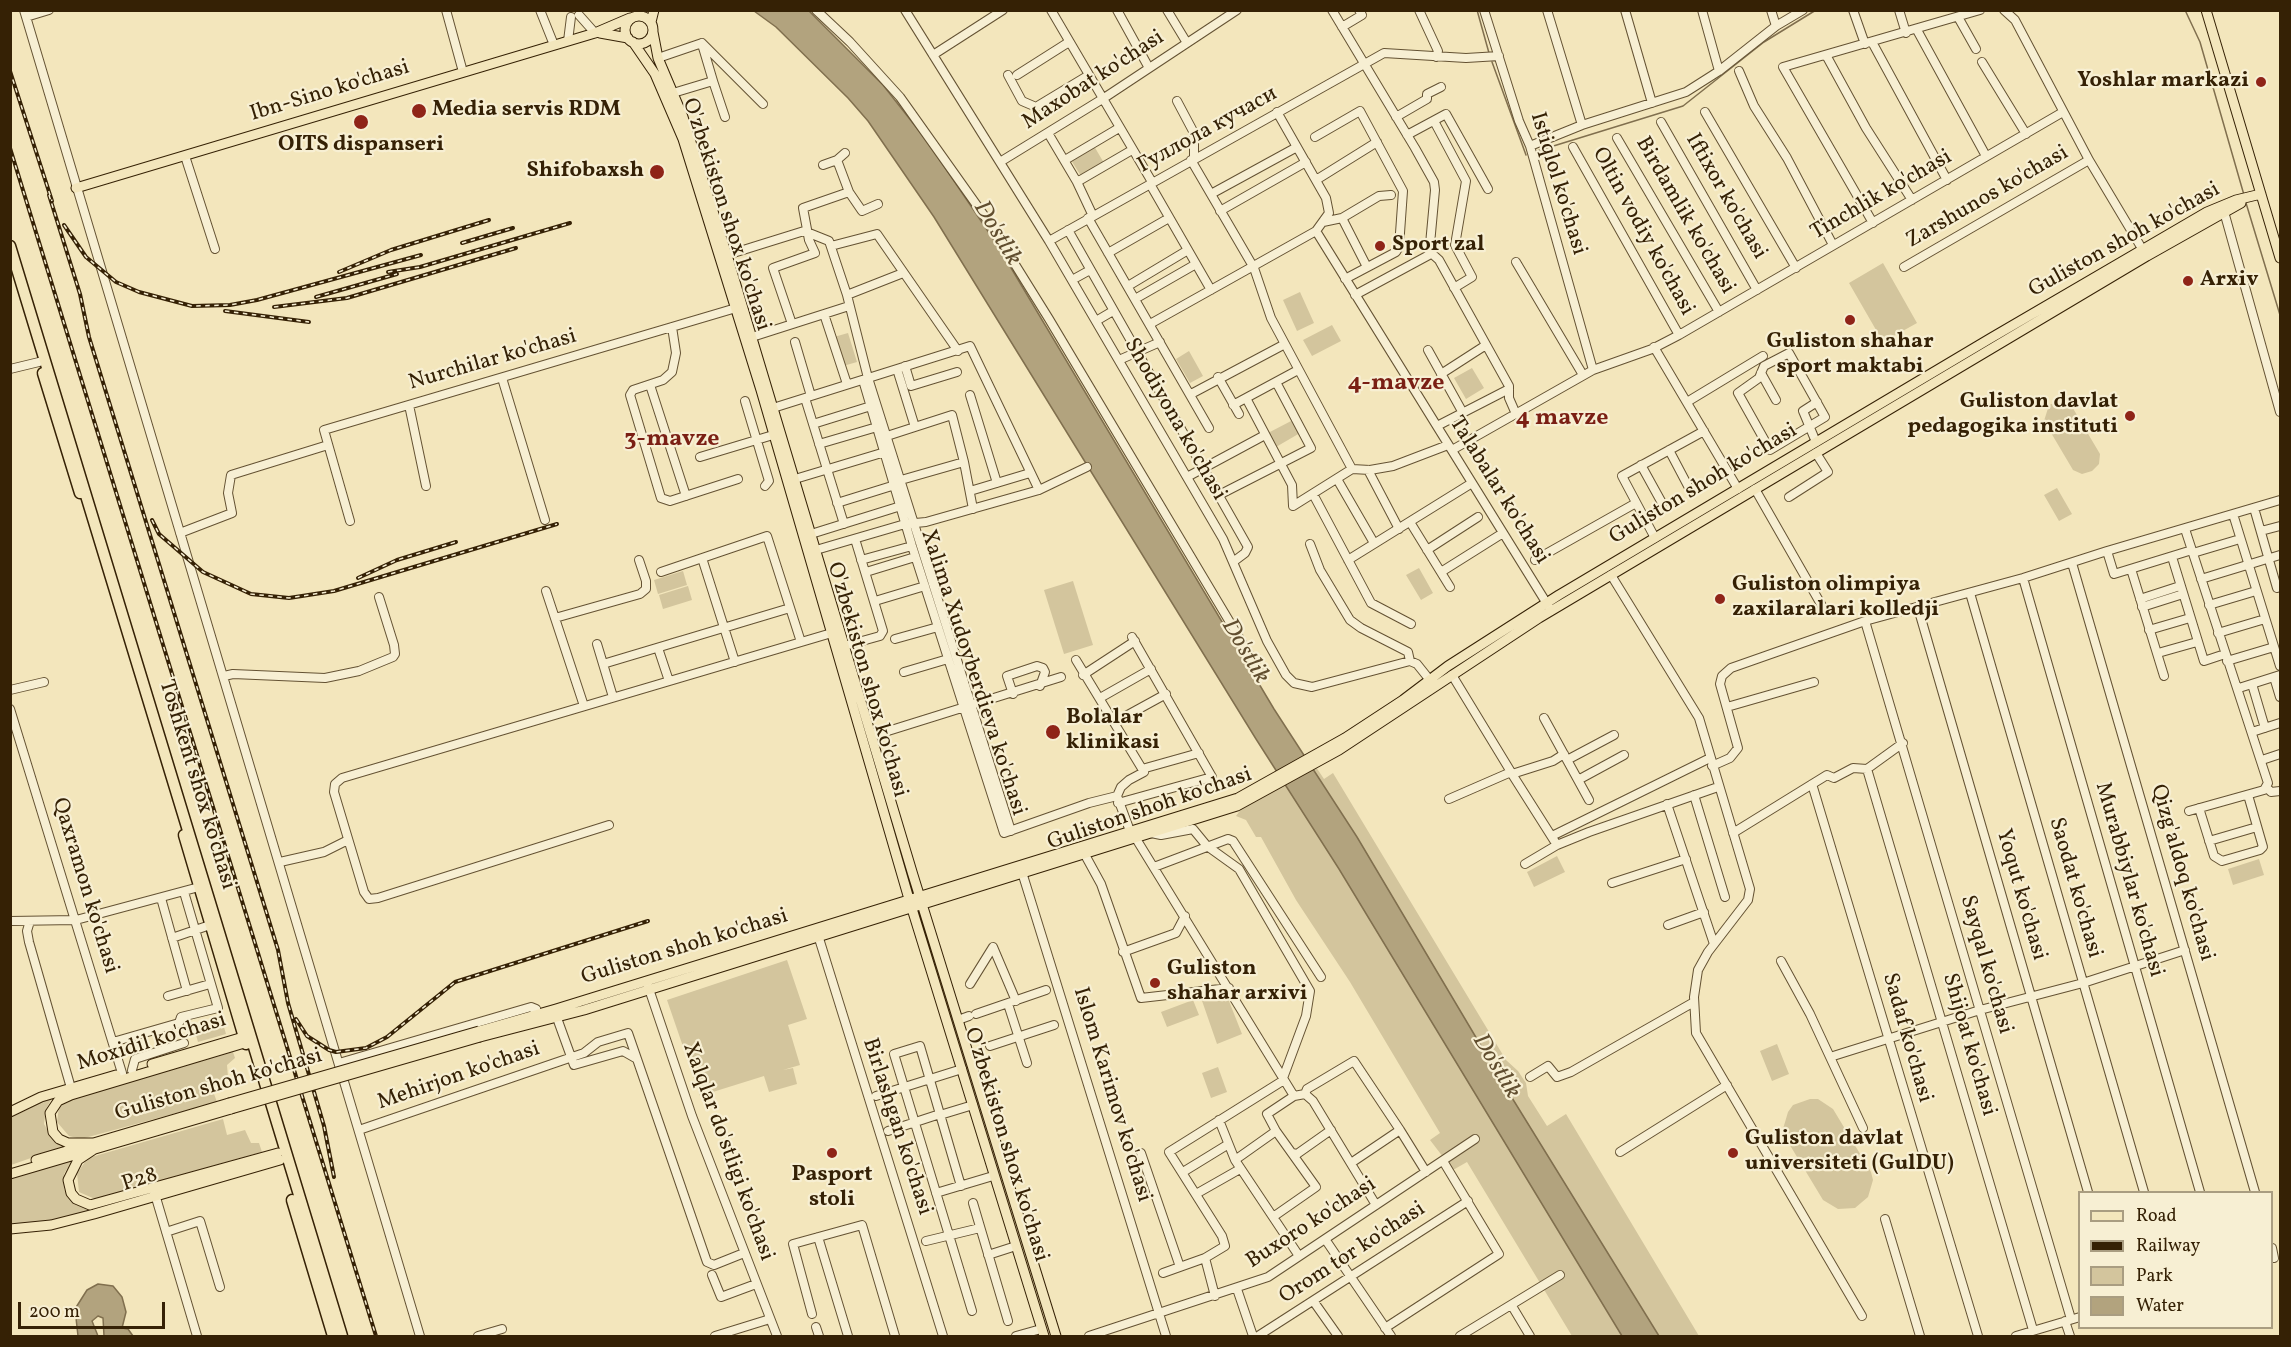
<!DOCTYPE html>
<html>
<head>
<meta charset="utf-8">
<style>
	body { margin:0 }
	#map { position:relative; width:2291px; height:1347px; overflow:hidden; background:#f3e6bc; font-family:Vollkorn,serif }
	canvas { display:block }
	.frame { position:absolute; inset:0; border:12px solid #352105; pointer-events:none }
	.legend { position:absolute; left:2078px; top:1191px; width:195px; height:138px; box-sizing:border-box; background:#f7efd3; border:2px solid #a99d81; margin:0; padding:8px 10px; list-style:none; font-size:18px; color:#352105 }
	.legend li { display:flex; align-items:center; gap:12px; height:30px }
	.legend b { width:30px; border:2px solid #a99d81 }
	.scale { position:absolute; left:18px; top:1302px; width:147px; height:27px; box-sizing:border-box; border:3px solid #352105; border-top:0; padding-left:8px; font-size:18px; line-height:21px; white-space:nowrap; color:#352105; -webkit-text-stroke:4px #f7efd3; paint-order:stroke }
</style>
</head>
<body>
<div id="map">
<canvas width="2291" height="1347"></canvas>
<div class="frame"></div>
<ul class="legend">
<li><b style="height:8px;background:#f3e6bc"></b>Road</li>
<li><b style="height:8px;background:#352105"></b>Railway</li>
<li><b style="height:16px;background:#d3c59d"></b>Park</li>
<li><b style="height:16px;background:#b2a37e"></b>Water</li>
</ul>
<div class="scale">200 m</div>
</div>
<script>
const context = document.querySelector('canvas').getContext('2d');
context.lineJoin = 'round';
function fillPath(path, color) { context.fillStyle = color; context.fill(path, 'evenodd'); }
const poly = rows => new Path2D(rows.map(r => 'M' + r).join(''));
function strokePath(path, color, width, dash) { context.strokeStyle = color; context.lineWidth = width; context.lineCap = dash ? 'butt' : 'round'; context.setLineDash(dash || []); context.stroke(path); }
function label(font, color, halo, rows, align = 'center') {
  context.font = font + ' Vollkorn,serif'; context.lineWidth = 4.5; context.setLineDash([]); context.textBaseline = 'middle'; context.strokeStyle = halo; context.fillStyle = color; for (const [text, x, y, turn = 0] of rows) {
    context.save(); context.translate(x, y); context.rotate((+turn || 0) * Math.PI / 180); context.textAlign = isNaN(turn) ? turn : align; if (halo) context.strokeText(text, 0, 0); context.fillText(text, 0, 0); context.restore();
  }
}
const green = poly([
	[1094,146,1104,163,1081,176,1071,160],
	[1883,263,1917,323,1883,342,1849,283],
	[1300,292,1314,323,1297,331,1283,300],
	[1332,325,1341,341,1312,356,1303,340],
	[848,333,857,362,843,366,834,337],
	[1189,351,1203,376,1190,383,1176,359],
	[1472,368,1484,388,1466,399,1454,378],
	[2060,401,2071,405,2100,454,2099,464,2092,471,2082,474,2073,470,2044,421,2049,405],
	[1293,420,1300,433,1276,447,1268,433],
	[2057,488,2072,514,2059,521,2044,495],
	[1419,568,1433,593,1421,600,1406,575],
	[683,571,687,585,658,594,654,580],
	[1073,581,1093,645,1064,654,1044,590],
	[688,586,692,600,663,609,659,595],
	[1316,767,1324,779,1333,773,1506,1060,1518,1071,1526,1083,1528,1096,1547,1126,1566,1114,1699,1336,1572,1336,1467,1162,1453,1170,1430,1140,1440,1133,1350,982,1296,900,1261,837,1256,837,1246,820,1236,816,1242,808],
	[1557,856,1565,872,1534,887,1527,872],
	[2259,859,2264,875,2233,885,2228,869],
	[787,960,807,1019,788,1025,800,1065,783,1070,793,1068,797,1084,769,1092,764,1076,700,1096,667,1000],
	[1225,991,1242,1034,1217,1044,1200,995],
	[1193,1000,1199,1015,1167,1027,1161,1012],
	[222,1020,226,1034,198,1042,194,1028],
	[1777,1044,1789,1074,1772,1081,1760,1051],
	[233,1052,235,1058,227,1065,228,1077,211,1086,217,1102,81,1139,69,1136,57,1122,59,1107,65,1101],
	[1218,1067,1227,1092,1211,1098,1202,1073],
	[53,1096,46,1109,44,1124,53,1139,65,1146,11,1165,11,1115],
	[1810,1099,1818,1099,1833,1109,1871,1172,1873,1180,1868,1197,1855,1208,1838,1209,1823,1200,1785,1137,1783,1129,1788,1112,1793,1105],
	[223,1119,227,1135,245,1130,251,1143,259,1143,262,1152,95,1199,79,1192,77,1173,88,1158],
	[74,1158,64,1174,64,1189,73,1202,92,1211,48,1222,11,1225,11,1178]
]);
const water = poly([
	[754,11,809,11,883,85,927,141,998,246,1274,709,1357,837,1509,1093,1659,1336,1622,1336,1339,869,1256,739,934,217,868,121,848,98,776,27,754,11],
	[98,1284,113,1286,122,1297,126,1312,122,1328,128,1329,133,1336,104,1336,103,1318,98,1316,92,1321,98,1336,78,1336,75,1309,87,1290,98,1284]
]);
const stream = poly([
	[1477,10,1489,53],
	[2185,10,2200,42,2244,195],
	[1492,62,1526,155],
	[1534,152,1683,106,1764,42,1816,10],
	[2246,203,2280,315]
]);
const minor = poly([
	[24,10,420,1336],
	[446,10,463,72],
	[540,10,554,45],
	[816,10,850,42,900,97,988,221,1049,319,1262,676],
	[905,10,1049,241,1223,539,1267,641,1286,675,1294,683,1312,687,1410,661,1417,664,1429,679],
	[1051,10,1152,182],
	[1117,10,1149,68],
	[1167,10,1187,43],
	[1332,10,1415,148,1434,182,1435,190,1429,255,1355,295],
	[1419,10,1438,51,1436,57],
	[1484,10,1519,121,1530,146,1593,370],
	[1547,10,1582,125],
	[1625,10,1652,103],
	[1702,10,1719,71],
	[1771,10,1776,26],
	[1853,10,1865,44],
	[1899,10,1906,33],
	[2004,10,2015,20,2089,160,2144,252],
	[579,15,595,33],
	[26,17,49,10],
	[1958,17,1976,49],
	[1342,27,1362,15,1359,10],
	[1917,30,1986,156],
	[568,41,571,17],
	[1872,42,1947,180],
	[702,43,763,104],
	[933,55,1003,10],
	[1826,55,1866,128,1912,200],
	[658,58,702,43],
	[1982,62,2026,134],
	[1739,71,1754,106,1787,158,1833,245],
	[1008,75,1022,101,1036,107,1089,75],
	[1017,75,1069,42],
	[713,81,725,117],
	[673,93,713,81,702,44],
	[1177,101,1194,133,1194,159],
	[1705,112,1796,268],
	[1396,117,1427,99,1427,94,1441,87],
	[1434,121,1466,181,1455,245,1472,277,1454,288],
	[1661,122,1757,290],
	[1048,133,1077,182,1093,216],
	[1407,135,1446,114,1488,189],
	[1315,137,1360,111,1403,191,1399,247,1396,252,1345,279],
	[1617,138,1719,312],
	[1530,146,1582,125,1686,92,1719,71,1776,26,1803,10],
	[1573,147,1679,335],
	[845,153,837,160,849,192],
	[185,156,215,249],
	[1065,160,1119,128],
	[1191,160,1254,268,1271,318,1352,469],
	[1000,162,1104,98,1237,10],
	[823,165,837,160],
	[1316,180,1377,142],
	[1077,182,1132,150],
	[1150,184,1211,290],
	[1211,194,1297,147],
	[2223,208,2280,412],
	[1220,211,1306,162],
	[1088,218,1209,428],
	[1342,218,1367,267],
	[1323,222,1342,218,1379,196,1391,195],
	[1873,223,1783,67,1980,10],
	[1068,230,1248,547,1245,553,1233,562],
	[1316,231,1549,607],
	[1049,241,1384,53,1466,58,1499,56],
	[831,246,877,234,958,351],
	[1429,251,1439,260,1509,386,1509,398,1516,414],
	[1108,253,1169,218],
	[727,255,804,231,829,241,847,295,868,378,1011,831],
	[1516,262,1583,375],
	[1904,267,2089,160],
	[1072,280,1090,270],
	[1128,286,1188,250],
	[847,295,903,273],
	[1135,299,1196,264],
	[824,314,847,384],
	[1096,321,1113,311],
	[792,324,773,268,815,253,809,240,803,208,849,192,862,211,878,204],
	[1150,324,1316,231,1329,213,1326,198,1277,112],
	[672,327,676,353,672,372,663,380,633,390,630,395,661,498,670,501,738,479],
	[752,337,849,306],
	[795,342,811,396],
	[1654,347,1738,489],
	[1428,350,1463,413],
	[1789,353,1825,417,1770,450,1738,393,1759,378,1764,366,1789,353],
	[1119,360,1160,342],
	[905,366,911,386,957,372],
	[10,369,39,362],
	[897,369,915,427],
	[1761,373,1776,400],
	[1441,374,1486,345],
	[1218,377,1239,414],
	[502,378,545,520],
	[863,380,912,546,1004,833,1089,803,1117,796],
	[650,385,686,496],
	[1191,394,1285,344],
	[970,395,997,483],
	[805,398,844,524],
	[1246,398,1292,485,1293,506,1352,469,1370,470,1393,466,1448,445],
	[745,401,769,481,765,486],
	[1687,402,1763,356],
	[409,405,426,486],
	[1233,405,1298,370],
	[773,408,970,346,1039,490],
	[813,424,871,406],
	[1437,426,1509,389],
	[887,436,952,415,964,462],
	[1816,442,1803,411,1817,402],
	[819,444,877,427],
	[1452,450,1593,370,1652,349,1679,335,2063,112],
	[1669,450,1688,486],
	[700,457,773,435],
	[1641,465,1662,503],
	[1368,470,1399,529],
	[1187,477,1265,435],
	[795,479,885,452],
	[1337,479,1374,543],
	[901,480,964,462,973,509],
	[1755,489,1822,606],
	[970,491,1030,473],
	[1313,494,1371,603,1411,624],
	[1217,496,1311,448,1276,382],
	[1789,497,1828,472,1816,453],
	[837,503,895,485],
	[2254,508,2277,588,2280,587],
	[2233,514,2280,666],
	[350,521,324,430,736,308],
	[1410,522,1450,587],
	[2185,529,2268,783,2264,790,2189,811],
	[2261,531,2280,526],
	[180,533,232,513,228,493,231,475,328,445],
	[811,534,904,505],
	[1655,538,1622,476,1704,431],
	[1310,544,1320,570,1350,620,1361,628,1408,652,1410,661],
	[816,550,905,524,926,522,1039,490,1087,467],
	[1427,550,1478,517],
	[2107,551,2280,500],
	[2193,553,2240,539],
	[2172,557,2204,661,2225,654],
	[702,558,735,662],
	[861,560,912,546],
	[1348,560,1472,483],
	[1535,560,1636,503],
	[2072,563,2255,1192],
	[2131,569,2164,676],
	[661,572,767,536,801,642],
	[866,572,915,557],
	[1441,572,1503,533],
	[1611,575,1699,718,1750,889,1748,900,1708,952,1698,970,1694,997,1696,1033,1862,1316],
	[2023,578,2200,1192],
	[2201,579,2280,555],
	[546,591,584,706],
	[1970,593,2144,1192],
	[2140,599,2180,586],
	[875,601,925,586],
	[2209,605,2256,591],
	[2142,607,2183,594],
	[1918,608,2088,1192],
	[555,618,640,594,646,589,646,581,639,560],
	[1865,621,2071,1319],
	[2149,630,2190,618],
	[2218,633,2265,619],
	[895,639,938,627],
	[597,644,613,697],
	[844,646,880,636,883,631,855,539],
	[658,648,669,681],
	[2158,653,2197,642],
	[1076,660,1144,772,1129,780,1121,787,1117,796,1130,831],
	[2227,661,2274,647],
	[603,664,790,608],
	[904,672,948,659],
	[1083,675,1135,641],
	[1452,675,1511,772],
	[224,676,233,674,325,678,359,671,393,657,395,654,394,645,379,597],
	[2274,677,2280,697],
	[2252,684,2265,728],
	[2239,688,2280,675],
	[10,690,44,682],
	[1013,694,1007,676,1037,666,1043,668,1045,672,1040,686],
	[1100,698,1151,669],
	[1727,707,1814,682],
	[10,709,122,1073],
	[1544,718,1589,800],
	[1115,722,1166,694],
	[2252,732,2280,723],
	[872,736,1061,677],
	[1567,760,1614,735],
	[2262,760,2280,754],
	[1712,766,1730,758,1738,748,1720,684,1722,676,1731,668,1865,621,2023,578,2107,551,2114,574,2192,550],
	[1142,769,1199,753],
	[1867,769,2033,1330],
	[1512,774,1557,845,1589,832,1718,787],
	[1578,780,1624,755],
	[1812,784,1978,1336],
	[2267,788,2271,792,2280,791],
	[1694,795,1725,897],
	[1449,799,1511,772,1512,774,1553,761,1564,754],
	[1118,803,1212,777,1132,637],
	[1667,804,1714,944],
	[2199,808,2214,856,2222,861,2260,850,2263,847,2248,795],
	[609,825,378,898,369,899,364,892,334,792,335,784,342,778,835,632],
	[1151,833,1161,835,1193,829,1207,846,1239,869,1310,991,1306,1016,1283,1078],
	[1733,833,1827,775,1834,778,1853,768,1867,769,1903,743],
	[1552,836,1710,758],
	[1135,837,1294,1096,1305,1094,1313,1101,1376,1205],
	[2209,841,2257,827],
	[1084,853,1101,884,1141,998,1229,988],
	[280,862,324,852,348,840],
	[1525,864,1557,845],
	[1154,867,1228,839,1233,841,1321,977],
	[1021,869,1166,1336],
	[1612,883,1686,859],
	[161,898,187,991],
	[10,921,76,920,199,887],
	[30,921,27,931,29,942,71,1088],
	[1668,925,1704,912],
	[817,932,943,1336],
	[172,938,210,925],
	[1123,952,1176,933,1185,916],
	[1781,961,1810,1014,1830,1057],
	[970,984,993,947,1016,1001],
	[648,986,692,1116,777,1336],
	[168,996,210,984],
	[1008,1004,1027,1063],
	[976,1014,1046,990],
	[557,1018,574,1065,623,1051,637,1059,707,1262,714,1265,744,1253],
	[958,1020,969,1016],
	[113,1042,179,1023,181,1017,218,1008,184,892],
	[990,1046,1054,1025],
	[339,1063,531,1007,536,1009,533,1016],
	[132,1070,135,1059,184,1043],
	[1530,1077,1548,1066,1557,1077,1571,1072,1694,1002],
	[1305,1094,1307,1089,1354,1061,1400,1130],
	[876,1096,962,1069],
	[940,1115,973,1105],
	[1219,1120,1235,1160],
	[1863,1128,1830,1057,1980,1010,2083,983,2185,950],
	[359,1130,584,1053,598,1042,628,1033,637,1059],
	[888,1131,940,1114],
	[1276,1131,1235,1160,1299,1256],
	[1620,1152,1727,1085],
	[1141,1153,1180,1267],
	[1292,1153,1297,1154,1331,1130],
	[1351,1163,1400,1130,1426,1172],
	[1183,1172,1227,1145],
	[961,1186,920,1046,894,1054,972,1311],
	[154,1191,197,1336],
	[936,1193,993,1176],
	[1196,1194,1240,1169],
	[973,1203,1008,1321],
	[1273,1217,1316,1187,1276,1131,1267,1114,1294,1096],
	[1885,1219,1920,1336],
	[166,1232,200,1221,220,1287],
	[818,1237,848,1336],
	[1325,1239,1391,1336],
	[926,1241,980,1228],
	[2272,1248,2274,1258],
	[988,1255,1016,1246],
	[1163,1273,1205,1258],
	[712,1275,721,1297,756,1284],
	[1237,1289,1253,1336],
	[1215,1296,1205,1258,1225,1246,1222,1236,1169,1152,1284,1080],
	[1314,1302,1338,1336],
	[1512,1306,1530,1336],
	[812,1314,793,1244,862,1225,895,1336],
	[2065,1321,2070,1336],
	[816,1327,819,1336],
	[1385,1328,1499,1254,1443,1161],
	[478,1336,502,1329],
	[715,1336,770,1319],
	[1016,1336,1041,1329],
	[1089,1336,1268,1277,1475,1139],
	[1258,1336,1468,1201],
	[1460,1336,1560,1275],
	[2016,1336,2080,1317]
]);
const major = poly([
	[2206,10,2280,258],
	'625 30a14 14 0 1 1 28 0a14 14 0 1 1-28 0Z',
	[651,22,654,10],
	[653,32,658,58,683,117,727,255,913,875,1056,1336],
	[600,33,628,38],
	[633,42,655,74,683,139,761,390,909,899,1044,1336],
	[76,188,595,33,630,18],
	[479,1031,556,1009,1238,798,1345,738,1403,700,1448,666,1559,595,1991,338,2207,212,2236,200,2261,194],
	[480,1037,584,1010,1237,806,1339,750,1539,618,2147,256,2241,203],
	[152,1064,250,1035],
	[10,1112,41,1097,116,1075],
	[92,1143,68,1143,59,1139,53,1132,50,1113,58,1101,71,1095,251,1041],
	[93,1150,78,1160,68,1180,71,1193,76,1199,90,1205,278,1153],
	[36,1160,229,1103],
	[10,1174,231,1109],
	[10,1229,51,1225,94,1214,280,1160]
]);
const highway = poly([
	[10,246,342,1336],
	[43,373,80,493],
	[184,835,246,1044],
	[292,1200,333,1336]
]);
const rail = poly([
	[10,71,52,201],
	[10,148,376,1336],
	[49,195,80,294,89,337,278,950,288,1003,324,1126,334,1177],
	[64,225,86,257,116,282,139,292,192,306,230,305,257,300,421,255],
	[462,243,513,228],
	[339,272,391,250,489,220],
	[388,272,420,267,570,223],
	[316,297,397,274],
	[274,307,347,298,516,248],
	[225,311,309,322],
	[152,520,159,534,203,572,251,594,289,598,334,591,557,524],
	[358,578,397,560,456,542],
	[296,1019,307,1036,329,1050,336,1052,366,1048,387,1037,455,982,648,921]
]);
const majorBridge = poly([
	[229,1103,479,1031],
	[231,1109,480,1037]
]);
const markers = [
	[2261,82,6,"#8f2418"],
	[419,111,8,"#8f2418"],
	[361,122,8,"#8f2418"],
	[657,172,8,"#8f2418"],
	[1380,246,6,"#8f2418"],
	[2188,281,6,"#8f2418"],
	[1850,320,6,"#8f2418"],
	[2130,416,6,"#8f2418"],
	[1720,599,6,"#8f2418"],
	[1053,732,8,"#8f2418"],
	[1155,983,6,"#8f2418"],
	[832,1153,6,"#8f2418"],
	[1733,1153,6,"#8f2418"]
];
const streetNames = [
	["Maxobat ko'chasi",1094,81,-33],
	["Ibn-Sino ko'chasi",330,92,-17],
	["Гуллола кучаси",1208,131,-29],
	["Istiqlol ko'chasi",1557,184,73],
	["Tinchlik ko'chasi",1882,196,-30],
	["Iftixor ko'chasi",1725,197,60],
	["Zarshunos ko'chasi",1988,198,-30],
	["O'zbekiston shox ko'chasi",725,215,72],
	["Birdamlik ko'chasi",1684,216,60],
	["Oltin vodiy ko'chasi",1642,232,61],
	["Guliston shoh ko'chasi",2125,241,-29],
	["Nurchilar ko'chasi",493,361,-16],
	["Shodiyona ko'chasi",1174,420,60],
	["Guliston shoh ko'chasi",1704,485,-31],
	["Talabalar ko'chasi",1498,491,58],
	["Xalima Xudoyberdieva ko'chasi",972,673,72],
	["O'zbekiston shox ko'chasi",866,680,74],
	["Toshkent shox ko'chasi",196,785,73],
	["Guliston shoh ko'chasi",1150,810,-19],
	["Qizg'aldoq ko'chasi",2181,873,74],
	["Murabbiylar ko'chasi",2128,880,74],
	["Qaxramon ko'chasi",84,886,73],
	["Saodat ko'chasi",2074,888,74],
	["Yoqut ko'chasi",2020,895,74],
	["Guliston shoh ko'chasi",685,948,-17],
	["Sayqal ko'chasi",1985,965,74],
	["Sadaf ko'chasi",1906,1038,74],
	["Moxidil ko'chasi",152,1043,-17],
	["Shijoat ko'chasi",1968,1045,74],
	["Mehirjon ko'chasi",459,1077,-19],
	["Guliston shoh ko'chasi",219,1086,-16],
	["Islom Karimov ko'chasi",1111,1095,73],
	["Birlashgan ko'chasi",896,1127,72],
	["O'zbekiston shox ko'chasi",1005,1145,73],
	["Xalqlar do'stligi ko'chasi",727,1152,70],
	["Р28",140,1181,-18],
	["Buxoro ko'chasi",1312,1224,-33],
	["Orom tor ko'chasi",1353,1254,-33]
];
const poiNames = [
	["Yoshlar markazi",2249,82,"right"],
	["Media servis RDM",432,111],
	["OITS dispanseri",361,146,"center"],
	["Shifobaxsh",644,172,"right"],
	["Sport zal",1392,246],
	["Arxiv",2200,281],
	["Guliston shahar",1850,343,"center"],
	["sport maktabi",1850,368,"center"],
	["Guliston davlat",2118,403,"right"],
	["pedagogika instituti",2118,428,"right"],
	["Guliston olimpiya",1732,586],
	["zaxilaralari kolledji",1732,611],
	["Bolalar",1066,719],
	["klinikasi",1066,744],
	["Guliston",1167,970],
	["shahar arxivi",1167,995],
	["Guliston davlat",1745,1140],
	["universiteti (GulDU)",1745,1165],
	["Pasport",832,1176,"center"],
	["stoli",832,1201,"center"]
];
const waterNames = [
	["Do'stlik",996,234,59],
	["Do'stlik",1244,652,59],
	["Do'stlik",1495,1067,59]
];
const neighbourhoodNames = [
	["4-mavze",1396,385],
	["4 mavze",1562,420],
	["3-mavze",672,441]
];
fillPath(green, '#d3c59d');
fillPath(water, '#b2a37e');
strokePath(water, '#806f4e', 1.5);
strokePath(stream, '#806f4e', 1.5);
strokePath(minor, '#645233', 10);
strokePath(major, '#352105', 11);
strokePath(highway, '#352105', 13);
strokePath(minor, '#f7efd3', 8);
strokePath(major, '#f3e6bc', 9);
strokePath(highway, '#f3e6bc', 10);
strokePath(rail, '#352105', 4);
strokePath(rail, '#f7efd3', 1.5, [4.5]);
strokePath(majorBridge, '#352105', 11, []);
strokePath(majorBridge, '#f3e6bc', 9);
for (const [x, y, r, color] of markers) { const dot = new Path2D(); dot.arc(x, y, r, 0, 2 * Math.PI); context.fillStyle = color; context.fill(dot); strokePath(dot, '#f7efd3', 2); }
label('22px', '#352105', '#f7efd3', streetNames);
label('bold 22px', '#352105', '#f7efd3', poiNames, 'left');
label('italic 24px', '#614e2f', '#f7efd3', waterNames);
label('bold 24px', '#7a1f14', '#f7efd3', neighbourhoodNames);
</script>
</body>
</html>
